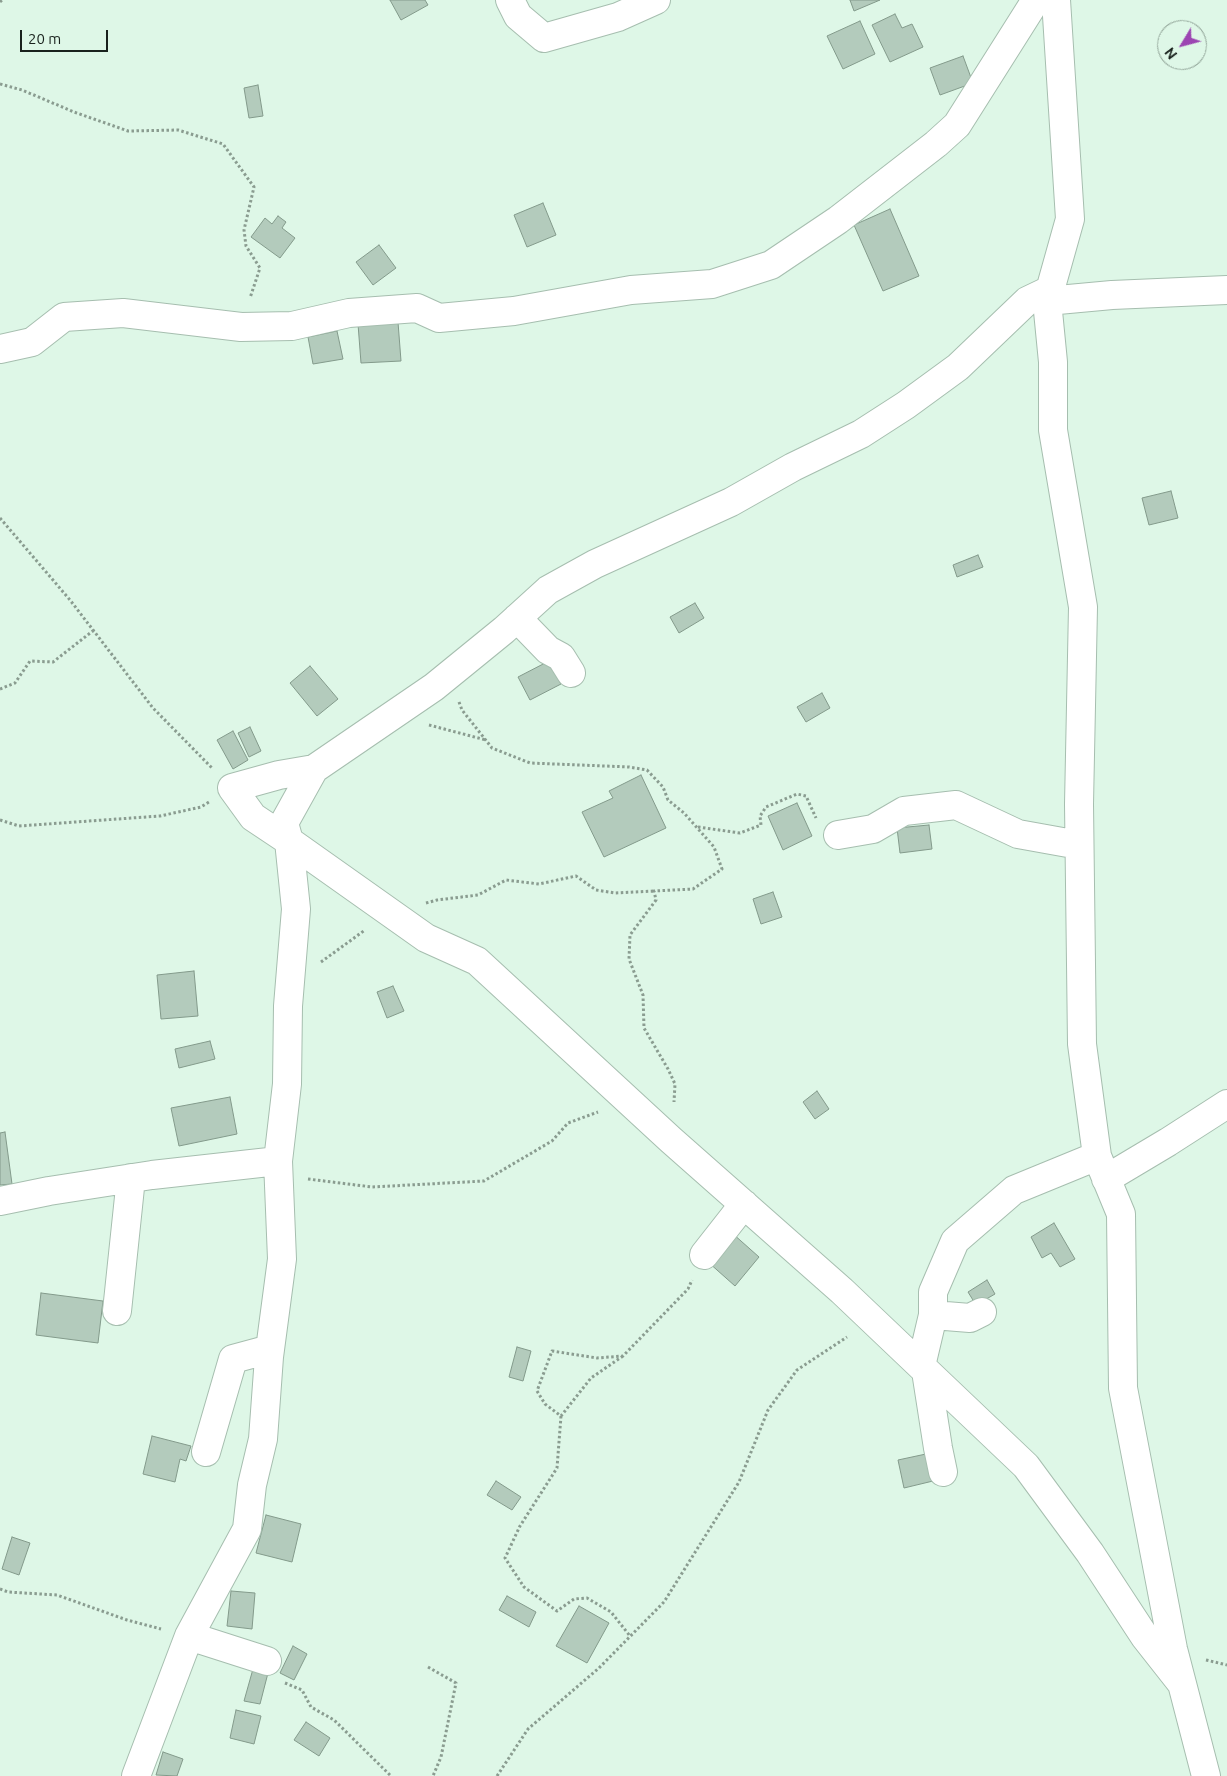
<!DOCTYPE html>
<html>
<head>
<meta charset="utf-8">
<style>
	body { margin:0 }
	#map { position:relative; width:1227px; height:1776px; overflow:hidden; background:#def7e7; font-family:Ubuntu,sans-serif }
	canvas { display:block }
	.north { position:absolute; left:1157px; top:20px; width:50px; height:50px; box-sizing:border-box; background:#def7e7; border:1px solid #8fa296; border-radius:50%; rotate:233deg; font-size:14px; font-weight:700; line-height:20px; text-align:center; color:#19221d }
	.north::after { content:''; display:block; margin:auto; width:18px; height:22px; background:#9c45b2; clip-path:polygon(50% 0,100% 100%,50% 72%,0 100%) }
	.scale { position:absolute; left:20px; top:30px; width:88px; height:22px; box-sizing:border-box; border:2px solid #19221d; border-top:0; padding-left:6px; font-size:15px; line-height:18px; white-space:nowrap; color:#19221d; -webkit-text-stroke:4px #def7e7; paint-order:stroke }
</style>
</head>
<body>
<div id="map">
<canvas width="1227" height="1776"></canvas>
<div class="north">N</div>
<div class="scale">20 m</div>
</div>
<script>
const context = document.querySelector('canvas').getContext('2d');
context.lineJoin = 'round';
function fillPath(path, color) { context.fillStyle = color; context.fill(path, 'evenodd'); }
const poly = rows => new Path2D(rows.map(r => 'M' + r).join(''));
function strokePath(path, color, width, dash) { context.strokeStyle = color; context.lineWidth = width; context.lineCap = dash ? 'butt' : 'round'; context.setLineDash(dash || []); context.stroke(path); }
const building = poly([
	[390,0,425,0,428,5,401,20,390,0],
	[850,0,880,0,854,11,850,0],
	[895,14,902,28,912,24,923,47,890,62,872,25,895,14],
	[860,21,875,54,843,69,827,36,860,21],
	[963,56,973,83,940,95,930,68,963,56],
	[258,85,263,116,249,118,244,88,258,85],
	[543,203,556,235,527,247,514,215,543,203],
	[890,209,919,276,883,291,854,225,890,209],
	[278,216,286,222,282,228,295,238,280,258,251,237,265,218,272,224,278,216],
	[379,245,396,268,373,285,356,262,379,245],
	[398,322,401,361,361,363,358,324,398,322],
	[337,331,343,359,313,364,308,337,337,331],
	[1171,491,1178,518,1149,525,1142,498,1171,491],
	[978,555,983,567,957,577,953,565,978,555],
	[695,603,704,618,679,633,670,617,695,603],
	[549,661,561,684,530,700,518,677,549,661],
	[310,666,338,699,317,716,290,683,310,666],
	[822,693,830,708,806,722,797,707,822,693],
	[250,727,261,751,249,757,238,733,250,727],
	[233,731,248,760,233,769,217,740,233,731],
	[641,775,666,828,604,857,582,812,613,798,609,791,641,775],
	[797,803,812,836,783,850,768,816,797,803],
	[929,825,932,849,900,853,897,828,929,825],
	[773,892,782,917,761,924,753,899,773,892],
	[194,971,198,1016,161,1019,157,975,194,971],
	[393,986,404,1011,387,1018,377,992,393,986],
	[210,1041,215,1059,179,1068,175,1049,210,1041],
	[817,1091,829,1109,815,1119,803,1102,817,1091],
	[230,1097,237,1134,179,1146,171,1108,230,1097],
	[5,1132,12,1184,0,1185,0,1133,5,1132],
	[1054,1223,1075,1259,1060,1267,1051,1253,1042,1258,1031,1237,1054,1223],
	[732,1233,759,1257,735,1286,708,1262,732,1233],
	[987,1280,995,1294,976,1305,968,1292,987,1280],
	[41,1293,103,1301,98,1343,36,1335,41,1293],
	[517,1347,531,1351,523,1381,509,1377,517,1347],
	[152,1436,191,1446,186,1461,180,1459,175,1482,143,1474,152,1436],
	[926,1454,933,1481,904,1488,898,1460,926,1454],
	[496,1481,521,1497,512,1510,487,1495,496,1481],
	[266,1515,301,1524,292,1562,256,1553,266,1515],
	[12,1537,30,1543,19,1575,2,1569,12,1537],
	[231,1591,255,1593,252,1629,227,1626,231,1591],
	[507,1596,536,1612,529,1627,499,1610,507,1596],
	[579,1606,609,1623,587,1663,556,1646,579,1606],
	[293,1646,307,1654,294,1680,280,1673,293,1646],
	[253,1669,268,1673,260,1704,244,1701,253,1669],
	[236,1710,261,1716,254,1744,230,1738,236,1710],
	[306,1722,330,1738,319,1756,294,1740,306,1722],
	[163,1752,183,1759,177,1776,156,1775,163,1752]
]);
const path = poly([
	[0,2,2,0],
	[0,84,22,90,74,112,128,131,178,130,223,144,254,187,244,230,246,246,260,268,250,298],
	[0,518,70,600,153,708,213,769],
	[0,689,15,683,30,661,53,662,94,630],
	[459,702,462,710,492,748,530,763,629,767,647,770,663,787,668,800,684,813,714,847,722,869,693,889,654,891,656,900,630,935,629,959,643,995,644,1028,668,1069,675,1084,674,1102],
	[429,725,486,740],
	[0,820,19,826,160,816,201,807,209,802],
	[698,827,740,833,761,825,760,816,766,807,797,794,806,796,816,818],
	[426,903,437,900,478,895,506,880,539,884,576,876,596,890,615,893,654,891],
	[321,962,365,930],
	[308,1179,372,1187,484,1181,552,1141,568,1123,598,1112],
	[623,1356,591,1378,561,1416,545,1404,537,1391,552,1351,597,1358,623,1356,688,1289,692,1280],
	[561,1416,557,1468,520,1526,505,1558,524,1587,557,1611,574,1599,587,1598,611,1612,630,1636],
	[0,1589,8,1592,57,1595,127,1620,161,1629],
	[1206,1660,1227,1665],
	[428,1667,456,1683,441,1757,433,1776],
	[285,1683,302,1690,311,1707,334,1720,391,1776],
	[497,1776,528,1729,599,1668,664,1602,739,1482,768,1410,797,1370,847,1337]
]);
const minor = poly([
	[510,0,518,16,544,38,618,17,656,0],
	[1056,0,1070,219,1047,301,1053,362,1053,430,1083,607,1079,804,1082,1044,1097,1156,1121,1214,1123,1388,1173,1649,1206,1776],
	[1050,290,1027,301,958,367,906,405,861,434,793,467,731,502,595,564,548,590,504,630,434,687,314,769,284,823,289,841,426,938,477,961,671,1140,842,1291,1026,1466,1090,1553,1145,1637,1182,1684],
	[1047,301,1112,295,1227,290],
	[0,349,32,342,64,317,123,313,241,327,292,326,349,313,417,308,439,318,514,311,631,290,712,284,771,265,838,220,936,144,957,125,1036,0],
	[517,618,548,650,561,657,571,673],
	[838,835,873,829,904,811,956,805,1018,834,1079,845],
	[1106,1179,1168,1142,1227,1104],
	[0,1201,49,1191,152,1175,278,1161],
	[704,1255,744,1204],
	[117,1311,131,1178],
	[933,1315,970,1318,982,1312],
	[921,1366,933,1315,933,1292,955,1241,1014,1190,1097,1156],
	[926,1371,938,1448,943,1472],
	[206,1452,233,1359,270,1349],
	[189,1636,267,1661],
	[136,1776,189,1636,247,1529,252,1485,263,1439,269,1357,282,1259,278,1161,287,1084,288,1006,296,909,289,841,253,817,232,788,279,775,314,769]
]);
fillPath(building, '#b3cbbc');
strokePath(building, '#839a8b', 1);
strokePath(minor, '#a6beaf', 30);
strokePath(path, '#8a9c90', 3, [2.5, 2.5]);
strokePath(minor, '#fff', 28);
</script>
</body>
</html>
